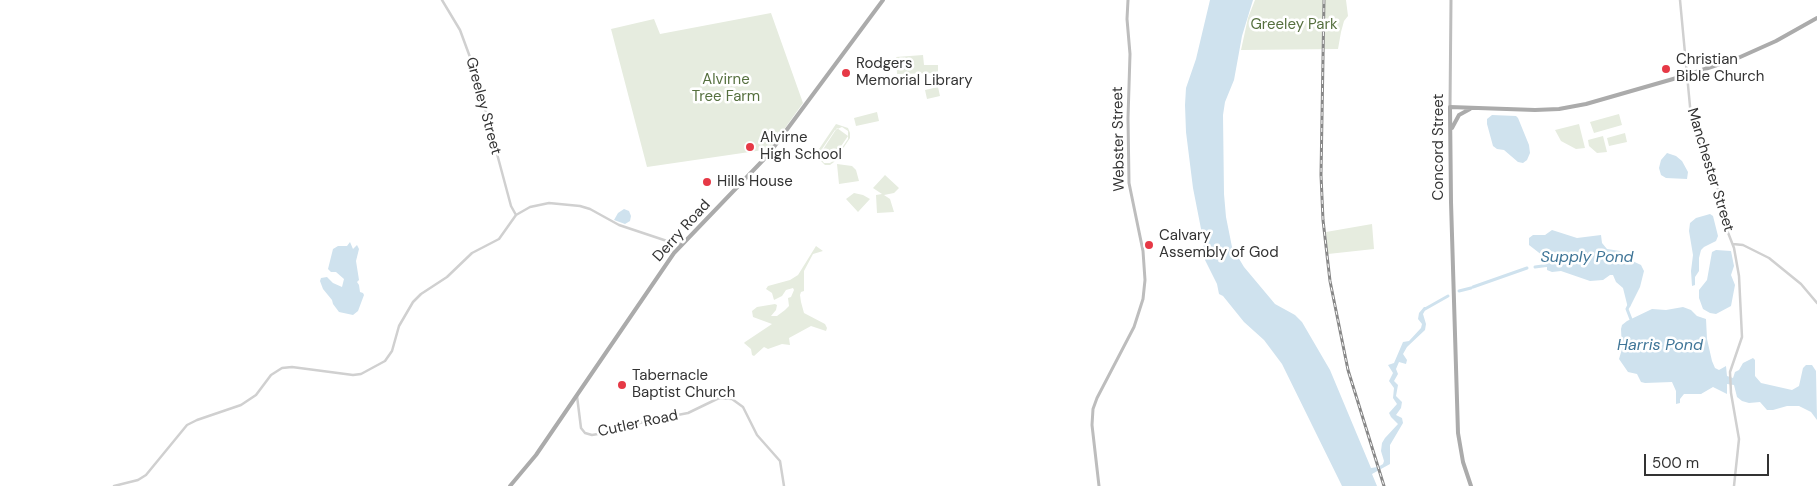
<!DOCTYPE html>
<html>
<head>
<meta charset="utf-8">
<style>
	body { margin:0 }
	#map { position:relative; width:1817px; height:486px; overflow:hidden; background:#fff; font-family:"DM Sans",sans-serif }
	canvas { display:block }
	.scale { position:absolute; left:1644px; top:454px; width:125px; height:22px; box-sizing:border-box; border:2px solid #333; border-top:0; padding-left:6px; font-size:15px; line-height:18px; white-space:nowrap; color:#333; -webkit-text-stroke:4px #fff; paint-order:stroke }
</style>
</head>
<body>
<div id="map">
<canvas width="1817" height="486"></canvas>
<div class="scale">500 m</div>
</div>
<script>
const context = document.querySelector('canvas').getContext('2d');
context.lineJoin = 'round';
function fillPath(path, color) { context.fillStyle = color; context.fill(path, 'evenodd'); }
const poly = rows => new Path2D(rows.map(r => 'M' + r).join(''));
function strokePath(path, color, width, dash) { context.strokeStyle = color; context.lineWidth = width; context.lineCap = dash ? 'butt' : 'round'; context.setLineDash(dash || []); context.stroke(path); }
function label(font, color, halo, rows, align = 'center') {
  context.font = font + ' "DM Sans",sans-serif'; context.lineWidth = 5; context.setLineDash([]); context.textBaseline = 'middle'; context.strokeStyle = halo; context.fillStyle = color; for (const [text, x, y, turn = 0] of rows) {
    context.save(); context.translate(x, y); context.rotate((+turn || 0) * Math.PI / 180); context.textAlign = isNaN(turn) ? turn : align; if (halo) context.strokeText(text, 0, 0); context.fillText(text, 0, 0); context.restore();
  }
}
const green = poly([
	[1255,0,1346,0,1348,16,1344,21,1341,32,1338,49,1241,50,1248,18],
	[771,13,803,103,770,149,647,167,611,29,654,19,660,34],
	[923,55,924,65,938,65,938,73,897,74,896,57],
	[938,87,940,96,927,99,925,90],
	[877,112,879,121,856,126,854,118],
	[1619,114,1622,125,1594,133,1590,122],
	[836,124,848,128,850,133,850,138,834,162,830,165,825,165,815,155],
	[842,127,848,131,848,139,833,161,830,163,824,163,820,157,820,152,835,130],
	[1579,124,1585,148,1576,149,1561,141,1555,130],
	[837,128,848,136,833,158,822,151],
	[1625,133,1627,142,1609,146,1607,138],
	[1603,136,1607,152,1597,153,1589,146,1588,140],
	[837,164,852,166,856,170,859,181,839,184],
	[885,175,899,188,894,193,884,195,890,199,894,212,877,213,876,195,882,194,873,188],
	[854,193,863,195,870,199,858,212,846,199],
	[1372,224,1374,249,1328,254,1326,232],
	[816,246,823,251,813,254,804,271,804,291,801,292,800,295,801,302,804,313,825,324,827,328,826,331,811,326,789,338,790,345,782,344,768,349,764,347,754,356,752,355,751,349,744,343,745,342,772,324,753,317,752,311,757,307,775,304,777,305,776,310,771,316,777,316,785,310,789,306,788,298,791,297,794,290,793,288,786,290,782,296,774,300,772,293,766,289,768,286,790,280,798,275]
]);
const water = poly([
	[1210,0,1253,0,1242,36,1234,80,1225,102,1223,115,1224,194,1226,217,1232,247,1244,267,1270,298,1275,304,1295,315,1302,322,1330,370,1371,468,1378,467,1383,464,1384,461,1381,451,1382,443,1385,438,1398,424,1391,417,1389,413,1397,404,1393,398,1394,388,1389,381,1393,373,1388,365,1394,363,1403,342,1409,341,1421,328,1422,324,1418,319,1419,313,1424,307,1427,307,1423,314,1426,324,1425,330,1407,347,1403,354,1407,360,1406,364,1399,362,1396,369,1398,374,1394,381,1398,385,1396,396,1402,402,1401,408,1396,415,1402,418,1403,423,1390,445,1390,464,1372,474,1377,486,1342,486,1282,364,1264,340,1244,322,1223,296,1219,294,1217,284,1205,260,1203,239,1193,188,1186,132,1185,105,1186,88,1196,59],
	[1492,115,1516,116,1518,118,1529,145,1530,153,1527,160,1523,163,1518,162,1504,150,1497,149,1493,146,1487,124,1487,119],
	[1667,153,1676,156,1682,161,1688,172,1687,179,1666,178,1661,175,1659,168,1661,160],
	[624,209,629,211,631,216,630,221,625,224,614,220,618,213],
	[1710,214,1713,216,1718,236,1716,241,1704,247,1701,250,1699,258,1699,271,1695,277,1695,285,1692,286,1691,271,1693,255,1689,231,1690,223,1696,218],
	[1552,230,1577,238,1601,235,1602,243,1607,249,1620,251,1624,257,1641,265,1644,271,1640,287,1630,307,1628,308,1623,288,1616,282,1613,275,1610,275,1603,280,1590,281,1561,271,1552,272,1547,270,1547,259,1529,245,1529,238,1533,235,1545,235],
	[350,242,353,249,357,245,359,249,356,261,359,280,357,282,359,285,360,292,363,293,364,295,358,311,353,315,339,312,333,304,332,300,323,289,320,281,321,278,327,277,333,283,342,287,344,279,336,272,331,272,328,269,333,249,338,246,347,246],
	[1716,250,1731,251,1734,266,1731,275,1735,285,1731,306,1716,314,1710,313,1703,309,1699,298,1699,290,1707,280,1712,252],
	[1683,307,1691,310,1697,316,1706,319,1707,339,1712,361,1715,368,1719,370,1726,366,1727,376,1733,378,1735,372,1739,370,1743,363,1753,358,1755,360,1755,376,1761,383,1792,390,1799,386,1803,368,1806,365,1812,365,1816,371,1817,420,1811,412,1799,406,1787,406,1773,410,1767,410,1760,402,1749,403,1742,401,1737,397,1734,385,1727,384,1727,394,1713,387,1701,394,1684,394,1680,399,1680,403,1676,404,1676,391,1672,382,1645,383,1641,382,1637,374,1628,372,1619,359,1622,349,1621,329,1622,325,1627,321,1652,309,1666,310]
]);
const river = poly([
	[1535,267,1550,265],
	[1473,287,1527,268],
	[1459,291,1471,288],
	[1629,305,1627,309,1632,322],
	[1425,309,1448,296]
]);
const tertiary = poly([
	[442,0,460,30,474,68,511,206,516,215],
	[1680,0,1691,117,1717,183,1722,217,1734,248,1739,276,1742,337,1730,372,1731,393,1739,439,1734,486],
	[1733,244,1743,245,1769,258,1801,284,1817,303],
	[577,396,581,428,585,433,592,435,615,431,646,421,688,413,719,398,732,399,743,407,757,435,780,461,784,486],
	[114,486,138,480,146,475,187,425,197,420,241,405,256,395,271,375,282,368,292,367,353,375,361,374,385,361,392,351,399,326,413,302,421,294,447,277,472,253,499,239,516,215,530,207,549,203,580,206,590,209,619,225,667,241,682,244]
]);
const secondary = poly([
	[1450,107,1451,0],
	[1099,486,1092,425,1093,409,1097,398,1134,327,1143,299,1145,280,1143,251,1129,183,1128,118,1130,54,1127,19,1128,0]
]);
const primary = poly([
	[1452,128,1459,115,1470,109],
	[510,486,536,455,674,253,768,155,883,0],
	[1471,486,1463,462,1458,433,1451,202,1450,107,1535,110,1559,109,1586,104,1687,75,1738,58,1776,41,1817,18]
]);
const rail = poly([
	[1324,0,1321,175,1323,220,1330,281,1348,370,1384,486]
]);
const markers = [
	[1666,69,5,"#e63946"],
	[846,73,5,"#e63946"],
	[750,147,5,"#e63946"],
	[707,182,5,"#e63946"],
	[1149,245,5,"#e63946"],
	[622,385,5,"#e63946"]
];
const parkNames = [
	["Greeley Park",1294,25],
	["Alvirne",726,80],
	["Tree Farm",726,97]
];
const poiNames = [
	["Christian",1676,60],
	["Bible Church",1676,77],
	["Rodgers",856,64],
	["Memorial Library",856,81],
	["Alvirne",760,138],
	["High School",760,155],
	["Hills House",717,182],
	["Calvary",1159,236],
	["Assembly of God",1159,253],
	["Tabernacle",632,376],
	["Baptist Church",632,393]
];
const streetNames = [
	["Greeley Street",483,106,75],
	["Webster Street",1119,139,-91],
	["Concord Street",1439,147,-90],
	["Manchester Street",1710,170,73],
	["Derry Road",682,231,-48],
	["Cutler Road",638,424,-12]
];
const waterNames = [
	["Supply Pond",1587,258],
	["Harris Pond",1660,346]
];
fillPath(green, '#e6ecdf');
fillPath(water, '#cfe2ee');
strokePath(river, '#cfe2ee', 3);
strokePath(tertiary, '#d0d0d0', 2.5);
strokePath(secondary, '#bdbdbd', 3);
strokePath(primary, '#ababab', 4);
strokePath(rail, '#888', 3);
strokePath(rail, '#fff', 1, [4]);
for (const [x, y, r, color] of markers) { const dot = new Path2D(); dot.arc(x, y, r, 0, 2 * Math.PI); context.fillStyle = color; context.fill(dot); strokePath(dot, '#fff', 2); }
label('15px', '#56703f', '#fff', parkNames);
label('15px', '#333', '#fff', poiNames, 'left');
label('15px', '#333', '#fff', streetNames);
label('italic 16px', '#3f7597', '#fff', waterNames);
</script>
</body>
</html>
